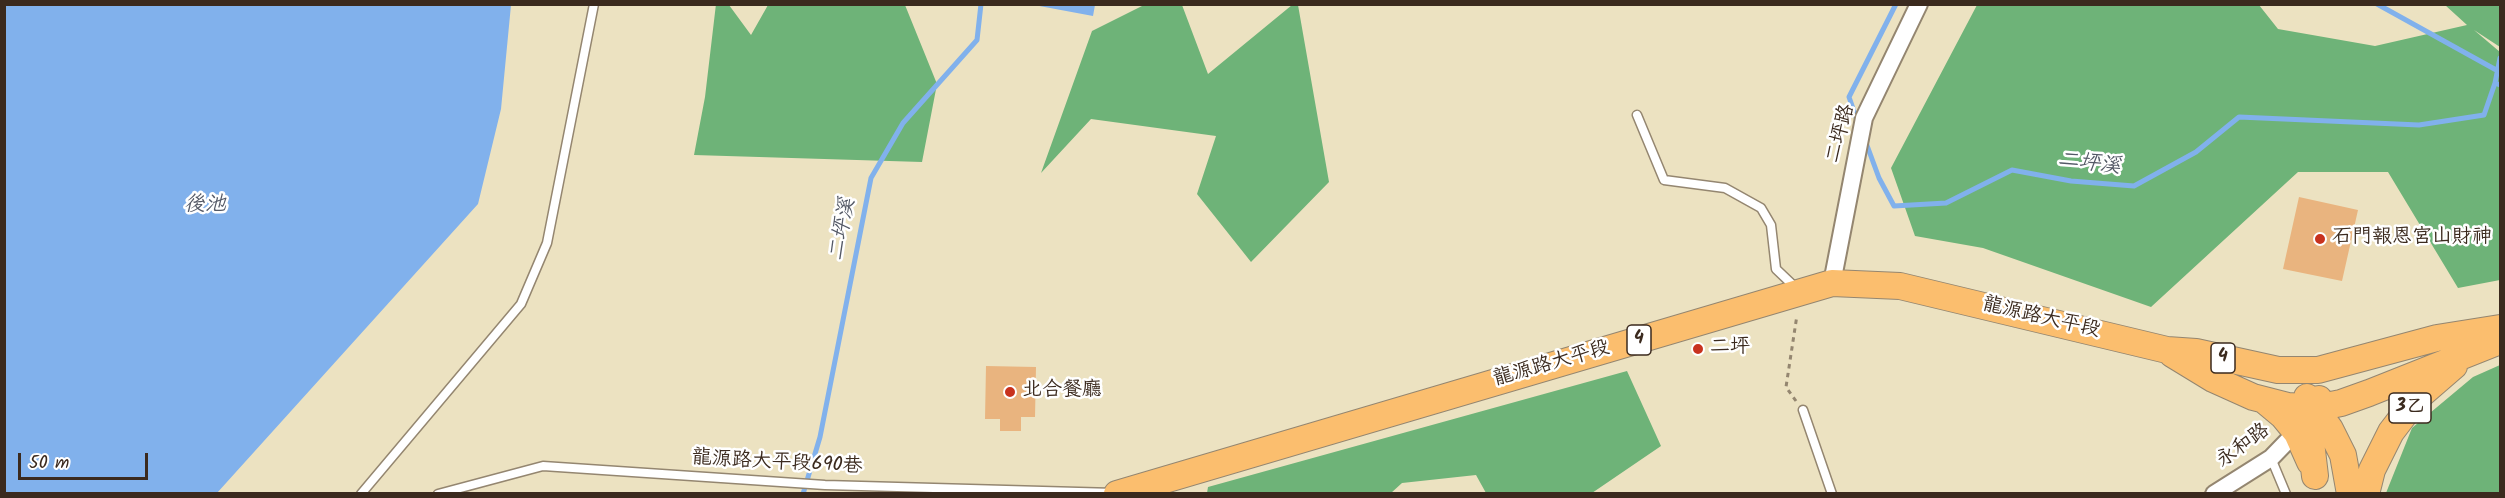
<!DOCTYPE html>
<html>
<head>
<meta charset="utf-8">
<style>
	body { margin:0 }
	#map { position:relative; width:2505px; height:498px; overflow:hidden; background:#ece2c1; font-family:Kalam,sans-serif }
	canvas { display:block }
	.frame { position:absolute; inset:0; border:6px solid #3b2a1e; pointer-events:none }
	.scale { position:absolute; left:18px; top:453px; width:130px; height:27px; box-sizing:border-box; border:3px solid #3b2a1e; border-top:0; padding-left:8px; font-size:18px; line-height:21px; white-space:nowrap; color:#3b2a1e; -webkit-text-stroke:4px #fff; paint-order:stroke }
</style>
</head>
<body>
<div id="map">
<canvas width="2505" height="498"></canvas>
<div class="frame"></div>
<div class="scale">50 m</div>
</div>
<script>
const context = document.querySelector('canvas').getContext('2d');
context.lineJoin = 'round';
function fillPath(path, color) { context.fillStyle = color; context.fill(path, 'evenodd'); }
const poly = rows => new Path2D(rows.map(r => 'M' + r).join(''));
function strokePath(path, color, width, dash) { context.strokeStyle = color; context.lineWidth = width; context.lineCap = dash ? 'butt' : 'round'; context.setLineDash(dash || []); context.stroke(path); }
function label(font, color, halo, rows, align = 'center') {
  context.font = font + ' Kalam,"LXGW WenKai TC",sans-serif'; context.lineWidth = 5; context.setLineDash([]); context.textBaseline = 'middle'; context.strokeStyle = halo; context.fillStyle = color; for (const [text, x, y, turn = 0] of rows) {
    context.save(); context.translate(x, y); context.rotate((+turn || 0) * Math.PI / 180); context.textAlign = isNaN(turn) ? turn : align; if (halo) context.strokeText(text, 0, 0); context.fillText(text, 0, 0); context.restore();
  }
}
const forest = poly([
	[716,4,729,5,751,35,768,5,905,5,937,84,922,162,694,155,705,97],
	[1144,5,1182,5,1208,74,1292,5,1298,5,1329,182,1251,262,1197,194,1216,136,1091,119,1041,173,1092,31],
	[1977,5,2259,5,2278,29,2375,46,2467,25,2445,5,2500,5,2500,47,2474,30,2500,52,2500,280,2458,288,2388,172,2298,172,2151,307,1983,248,1915,236,1891,168],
	[2500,365,2500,493,2386,493,2412,428,2473,377],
	[1627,371,1661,446,1592,493,1486,493,1476,475,1402,483,1391,493,1207,493,1208,487]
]);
const water = poly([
	[4,5,511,5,501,109,478,204,217,493,5,493],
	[1034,5,1095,4,1095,5,1093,16]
]);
const stream = poly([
	[2377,4,2498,71],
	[2495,83,2500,58],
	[1858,123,1849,97,1896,4],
	[1865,140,1879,178,1894,206,1946,203,2012,170,2071,181,2134,186,2196,152,2239,117,2419,125,2484,115,2495,83,2500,85],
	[803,494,820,437,871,178,903,123,977,40,981,4]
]);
const building = poly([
	[2299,197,2358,210,2342,281,2283,269],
	[986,366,1036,367,1035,417,1021,417,1021,431,1000,431,1000,419,985,419]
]);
const path = poly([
	[1796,401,1786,387,1797,315]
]);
const service = poly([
	[1637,115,1664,180,1725,188,1761,208,1771,225,1776,269,1797,289],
	[1803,410,1832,494],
	[2271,458,2286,494],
	[361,494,521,304,547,243,594,4],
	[438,494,543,466,825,485,1115,493]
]);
const minor = poly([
	[1832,283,1864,118,1919,4],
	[2214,494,2271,458,2301,427]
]);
const primary = poly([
	[2172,354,2213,379,2253,397,2288,406,2316,408,2341,403,2369,393,2500,341],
	[2307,397,2330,429,2343,455,2350,494],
	[2265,401,2283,416,2297,433,2310,462],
	[2315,476,2311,442,2319,399],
	[1117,494,1832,283,1900,286,2167,350,2196,352,2278,370,2318,370,2437,338,2500,328],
	[2366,494,2372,470,2391,432,2417,398,2454,366]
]);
const markers = [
	[2320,239,6,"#c8321e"],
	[1698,349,6,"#c8321e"],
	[1010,392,6,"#c8321e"]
];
const shields = [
	[1639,340,24],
	[2223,358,24],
	[2410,408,42]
];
const shieldNames = [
	["4",1639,340],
	["4",2223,358],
	["3乙",2410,408]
];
const streetNames = [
	["二坪路",1842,134,-75],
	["龍源路大平段",2041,319,13],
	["龍源路大平段",1552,365,-16],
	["永和路",2244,447,-36],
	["龍源路大平段690巷",777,464,3]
];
const poiNames = [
	["石門報恩宮山財神",2332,239],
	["二坪",1710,349],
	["北合餐廳",1022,392]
];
const waterNames = [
	["二坪溪",2089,165,7],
	["後池",205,206],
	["二坪溪",844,230,-79]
];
fillPath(forest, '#6eb378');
fillPath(water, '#81b1ec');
strokePath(stream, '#81b1ec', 5);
fillPath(building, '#e9b47f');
strokePath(service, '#948670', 11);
strokePath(minor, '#948670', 20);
strokePath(primary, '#948670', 28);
strokePath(path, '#948670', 3, [4.5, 4.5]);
strokePath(service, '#fff', 8);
strokePath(minor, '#fff', 16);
strokePath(primary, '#fbbe6e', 26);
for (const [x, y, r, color] of markers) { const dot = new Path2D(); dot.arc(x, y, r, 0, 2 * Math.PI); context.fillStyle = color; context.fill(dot); strokePath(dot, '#fff', 2); }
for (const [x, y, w] of shields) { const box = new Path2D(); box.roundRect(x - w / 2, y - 15, w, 30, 4.5); context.fillStyle = '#fff'; context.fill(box); strokePath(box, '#3b2a1e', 1.5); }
label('bold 18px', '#3b2a1e', null, shieldNames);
label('20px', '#3b2a1e', '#fff', streetNames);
label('20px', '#3b2a1e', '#fff', poiNames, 'left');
label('italic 21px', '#545966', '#fff', waterNames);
</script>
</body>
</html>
